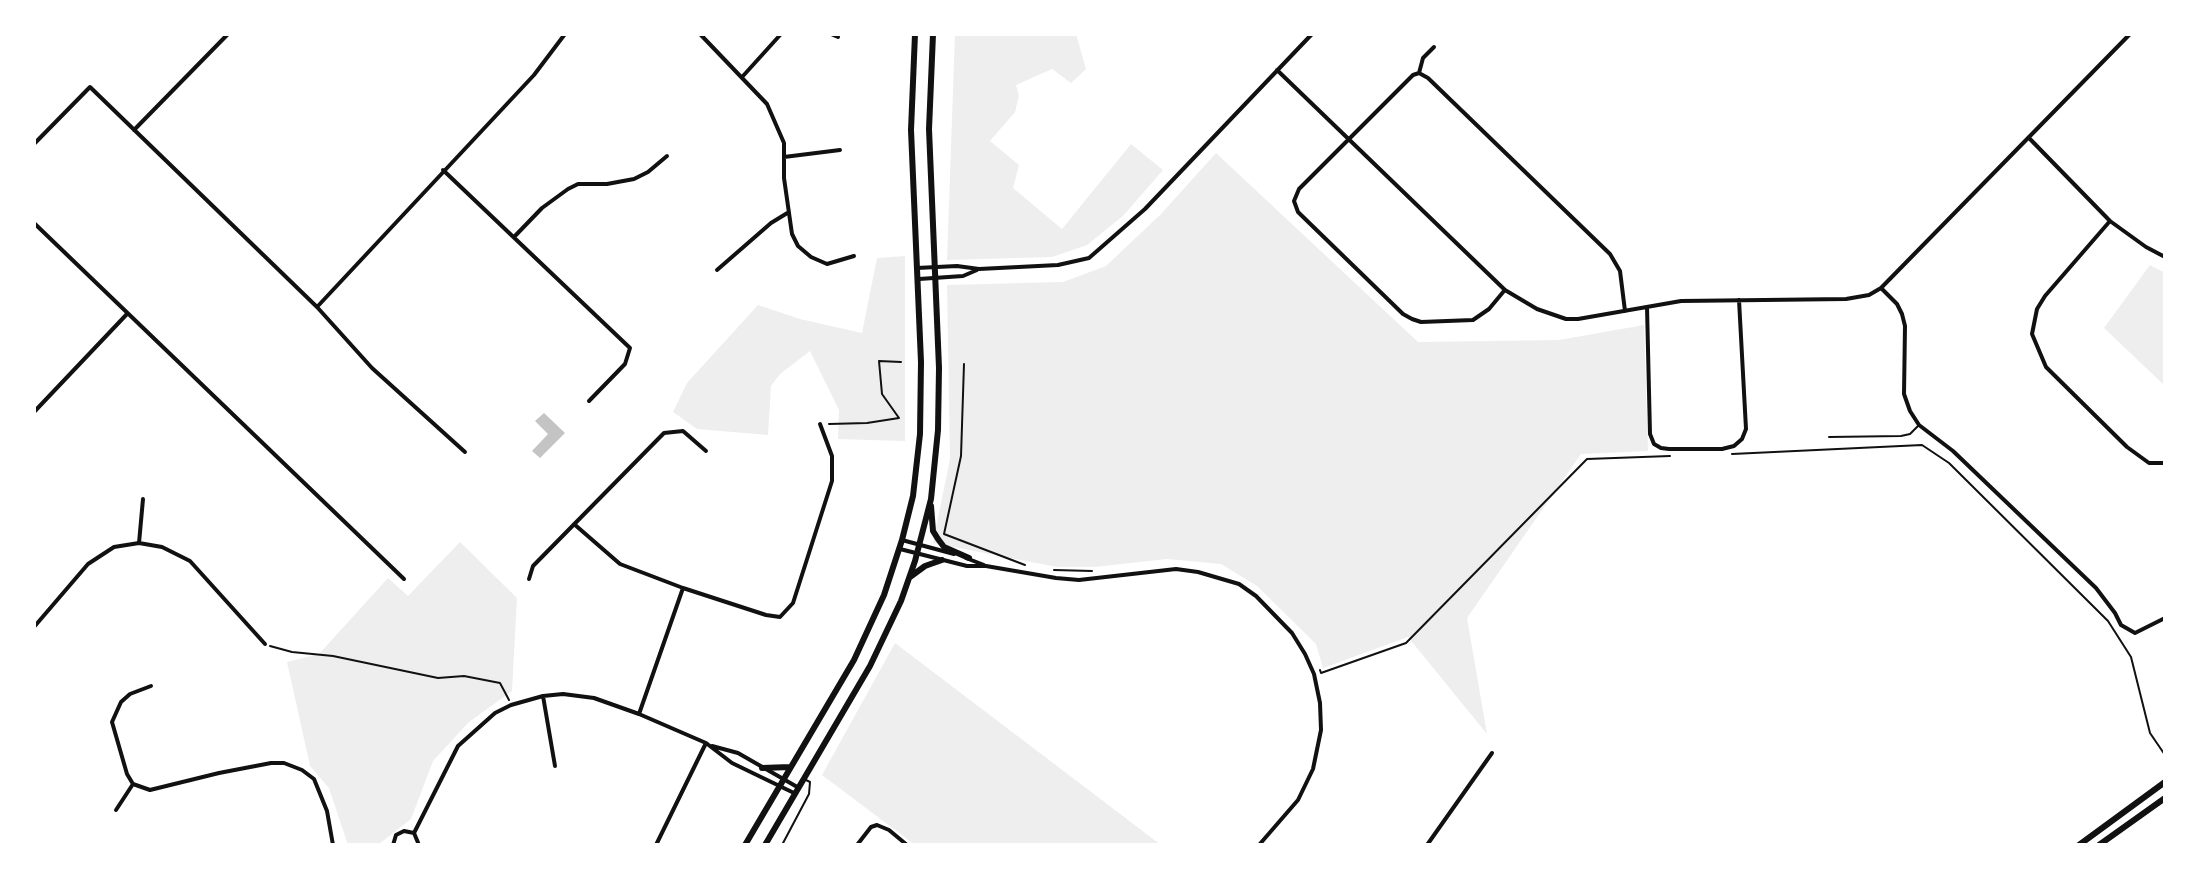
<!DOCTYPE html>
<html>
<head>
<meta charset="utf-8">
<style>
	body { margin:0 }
	#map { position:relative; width:2199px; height:879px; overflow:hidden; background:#fff; font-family:Commissioner,sans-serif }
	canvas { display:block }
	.frame { position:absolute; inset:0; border:36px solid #fff; pointer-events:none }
</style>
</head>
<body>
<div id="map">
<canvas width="2199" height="879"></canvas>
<div class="frame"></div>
</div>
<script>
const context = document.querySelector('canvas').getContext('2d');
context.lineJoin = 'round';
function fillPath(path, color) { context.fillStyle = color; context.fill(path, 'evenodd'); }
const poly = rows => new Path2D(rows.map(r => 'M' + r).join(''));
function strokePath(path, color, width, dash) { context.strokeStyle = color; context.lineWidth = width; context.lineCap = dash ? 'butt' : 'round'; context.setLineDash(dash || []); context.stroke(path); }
const green = poly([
	[955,34,1076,34,1086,69,1071,83,1052,69,1016,85,1019,96,1015,112,990,141,1019,165,1013,188,1062,229,1131,144,1163,170,1123,216,1087,245,1052,257,947,260],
	[1216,153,1418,342,1559,340,1644,325,1648,451,1581,454,1467,618,1487,734,1408,637,1323,668,1316,644,1257,586,1221,564,1167,559,1094,567,1057,567,933,543,950,459,947,285,1063,282,1106,266,1161,214],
	[905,256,905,441,838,439,839,410,810,351,780,374,771,386,768,435,697,429,673,412,687,383,758,305,800,319,862,333,877,258],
	[2150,265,2165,273,2165,386,2104,328],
	[460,542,517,598,512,691,469,722,433,761,411,819,379,844,348,845,329,788,310,766,287,662,319,654,388,578,408,596],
	[895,643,1161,845,915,845,822,775]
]);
const building = poly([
	[544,413,565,433,540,458,532,451,548,434,535,421]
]);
const path = poly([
	[964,364,961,456,944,534,1025,565],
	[829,424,867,423,899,418,882,394,879,361,901,362],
	[1732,454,1922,445,1949,463,2108,621,2131,657,2150,733,2165,755],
	[1054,570,1092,571],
	[270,646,292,652,333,656,438,678,464,676,500,683,509,700],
	[1320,670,1321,673,1406,643,1587,459,1670,456]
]);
const service = poly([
	[1829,437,1901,436,1910,434,1919,425],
	[782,845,809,794,810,782,806,780]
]);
const minor = poly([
	[700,34,767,104,784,143,784,178,792,234,798,246,811,257,827,264,854,256],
	[831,34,838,37],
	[1277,70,1505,290,1537,309,1566,319,1578,319,1681,301,1846,299,1869,295,1881,288,2130,34],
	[1419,73,1423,58,1434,47],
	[743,76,781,34],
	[134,130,228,34],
	[2029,138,2110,221,2146,247,2165,257],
	[34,144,90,87,317,307,372,368,465,452],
	[784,157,840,150],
	[443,170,630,348,625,364,589,401],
	[2110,221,2045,296,2037,309,2032,334,2046,367,2127,447,2149,463,2165,463],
	[34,223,404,579],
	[514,237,542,208,568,189,578,184,607,184,634,179,648,172,667,156],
	[917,268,957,266,979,269,1058,265,1089,258,1145,209,1312,34],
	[717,270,771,223,789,212],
	[919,279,963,276,977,270],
	[1881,288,1897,304,1902,314,1905,326,1904,394,1910,411,1919,425,1953,451,2096,588,2115,613,2121,625,2135,633,2165,618],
	[1504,291,1489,309,1473,320,1421,322,1412,319,1403,314,1298,212,1294,201,1299,189,1413,75,1419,73,1428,78,1610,254,1620,271,1625,311],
	[317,307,534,75,565,34],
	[1647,307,1650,434,1654,444,1661,448,1669,449,1722,449,1734,446,1742,439,1746,429,1739,300],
	[34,412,127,314],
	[574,524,620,564,683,588,766,615,780,617,793,603,832,481,832,456,820,424],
	[902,540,954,554],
	[139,543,143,499],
	[900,549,967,566,986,566,1056,578,1079,580,1176,569,1198,572,1239,584,1256,596,1292,633,1305,654,1314,674,1320,703,1321,730,1313,769,1298,800,1259,845],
	[966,558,984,565],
	[529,579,533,566,664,433,683,431,706,451],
	[34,627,88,564,114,547,139,543,162,547,190,561,265,644],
	[151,686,130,694,121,702,112,722,127,774,133,784,150,790,219,773,271,763,284,763,302,770,314,779,327,811,333,845],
	[543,696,555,766],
	[639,714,683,588],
	[712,746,738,753,799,788],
	[116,810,133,784],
	[414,833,458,746,495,713,511,705,543,696,563,694,594,698,639,714,706,743,732,763,794,793],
	[393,845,396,835,404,831,414,833,419,845],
	[656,845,706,743],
	[857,845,871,827,877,825,889,830,907,845],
	[1427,845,1492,753]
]);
const primary = poly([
	[931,506,933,531,938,539,944,547,969,558],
	[910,577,925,566,942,560],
	[762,768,790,767],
	[745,845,854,660,884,595,902,540,913,496,920,434,921,362,911,130,915,34],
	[765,845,870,666,901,601,915,561,931,499,938,430,939,368,929,129,933,34],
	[2079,845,2165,782],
	[2099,845,2165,798]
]);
fillPath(green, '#eee');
fillPath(building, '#c4c4c4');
strokePath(path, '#111', 2);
strokePath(service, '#111', 2);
strokePath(minor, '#111', 4);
strokePath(primary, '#111', 6);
</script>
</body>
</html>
